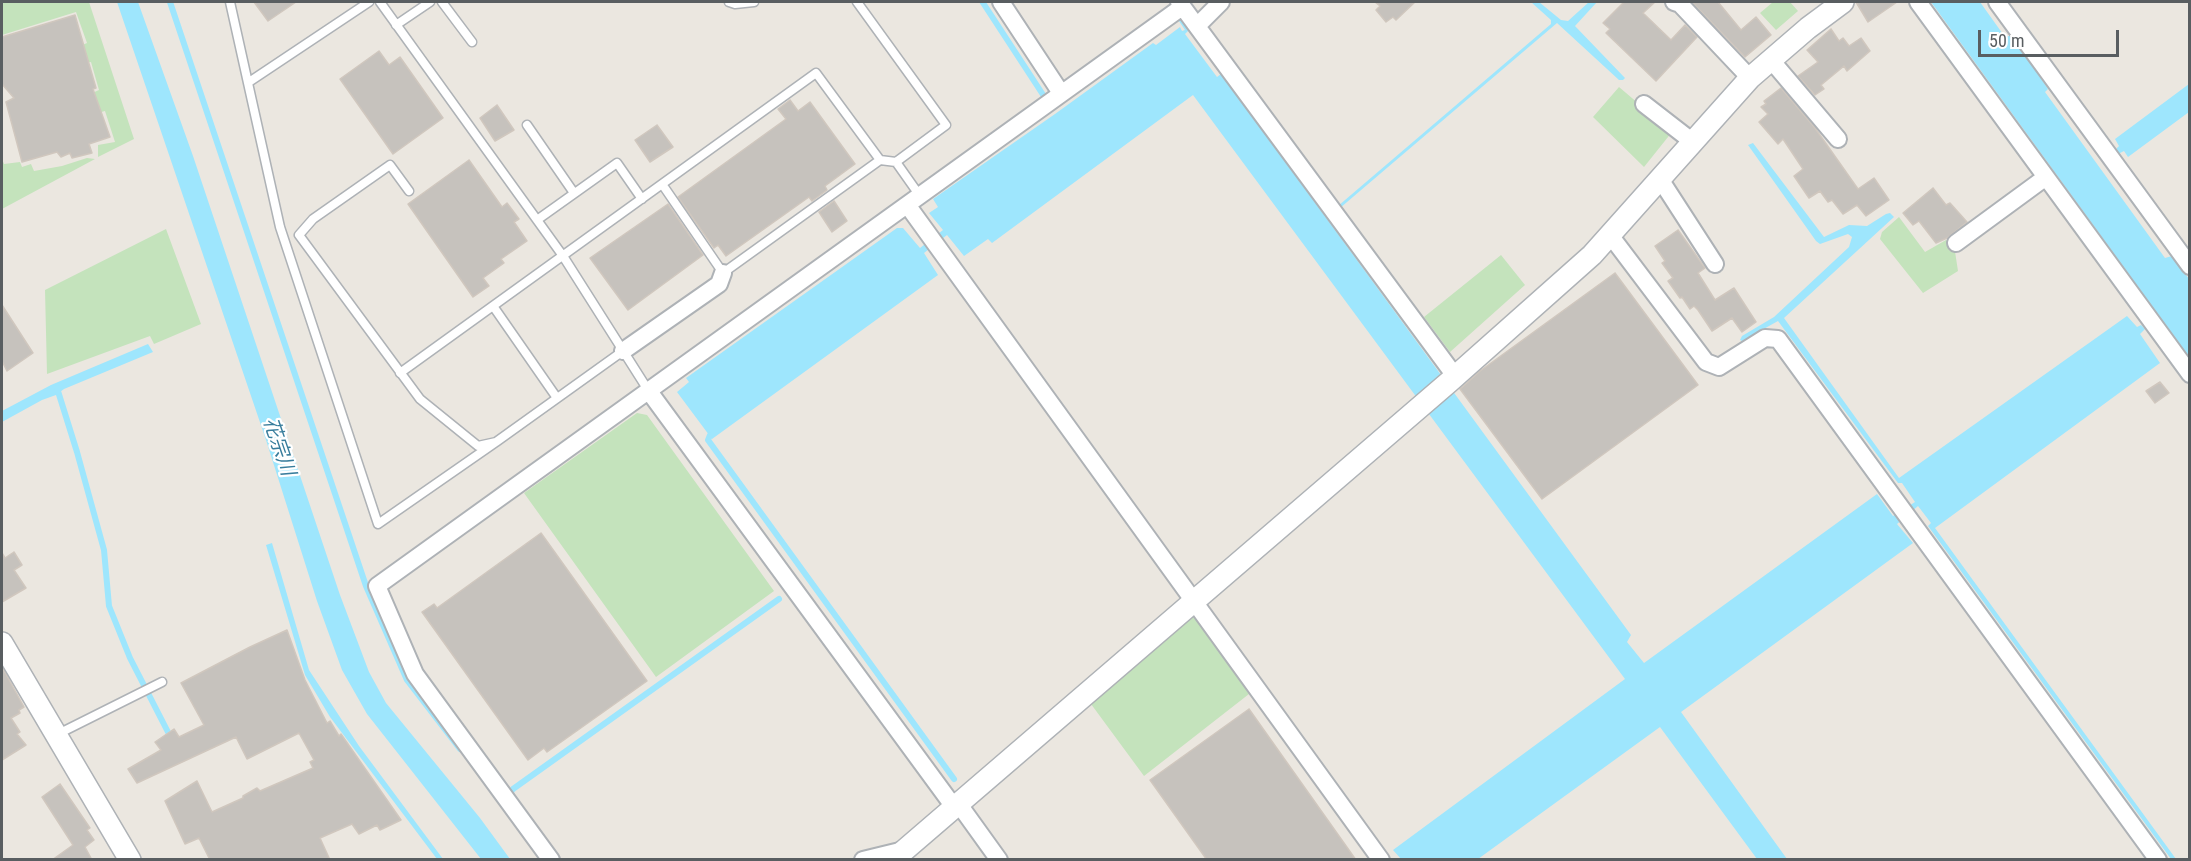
<!DOCTYPE html>
<html>
<head>
<meta charset="utf-8">
<style>
	body { margin:0 }
	#map { position:relative; width:2191px; height:861px; overflow:hidden; background:#ebe7e0; font-family:"Roboto Condensed",sans-serif }
	canvas { display:block }
	.frame { position:absolute; inset:0; border:3px solid #595e61; pointer-events:none }
	.scale { position:absolute; left:1978px; top:30px; width:141px; height:27px; box-sizing:border-box; border:3px solid #595e61; border-top:0; padding-left:8px; font-size:18px; line-height:21px; white-space:nowrap; color:#595e61; -webkit-text-stroke:4px #fff; paint-order:stroke }
</style>
</head>
<body>
<div id="map">
<canvas width="2191" height="861"></canvas>
<div class="frame"></div>
<div class="scale">50 m</div>
</div>
<script>
const context = document.querySelector('canvas').getContext('2d');
context.lineJoin = 'round';
function fillPath(path, color) { context.fillStyle = color; context.fill(path, 'evenodd'); }
const poly = rows => new Path2D(rows.map(r => 'M' + r).join(''));
function strokePath(path, color, width, dash) { context.strokeStyle = color; context.lineWidth = width; context.lineCap = dash ? 'butt' : 'round'; context.setLineDash(dash || []); context.stroke(path); }
function label(font, color, halo, rows, align = 'center') {
  context.font = font + ' "Roboto Condensed","Noto Sans JP",sans-serif'; context.lineWidth = 4.5; context.setLineDash([]); context.textBaseline = 'middle'; context.strokeStyle = halo; context.fillStyle = color; for (const [text, x, y, turn = 0] of rows) {
    context.save(); context.translate(x, y); context.rotate((+turn || 0) * Math.PI / 180); context.textAlign = isNaN(turn) ? turn : align; if (halo) context.strokeText(text, 0, 0); context.fillText(text, 0, 0); context.restore();
  }
}
const green = poly([
	[2,2,89,2,134,139,98,157,98,145,115,142,105,111,94,114,90,94,99,90,91,62,81,64,75,48,87,43,76,12,2,35],
	[1773,2,1790,2,1798,11,1776,30,1760,13],
	[1619,87,1672,132,1644,167,1593,117],
	[87,158,95,159,2,209,2,159,4,164,20,162,22,167,31,164,34,171,62,166],
	[1899,217,1925,252,1946,240,1954,245,1958,271,1923,293,1880,239,1882,232],
	[166,229,201,324,154,344,150,336,47,374,45,290],
	[1501,255,1525,285,1450,352,1424,317],
	[637,413,647,415,774,591,656,677,524,493],
	[1193,617,1206,628,1249,694,1144,776,1091,704,1189,619]
]);
const water = poly([
	[117,2,138,2,193,156,340,595,369,672,386,703,480,818,510,859,481,859,367,714,342,670,317,601,266,440],
	[979,2,986,2,1046,94,1041,97],
	[1531,2,1539,2,1561,20,1568,21,1589,2,1597,2,1575,26,1625,78,1623,80,1619,80,1557,23,1340,208,1338,206,1551,24,1551,20],
	[1931,2,1980,2,2005,37,2012,35,2048,89,2045,92,2165,258,2172,256,2189,279,2189,357],
	[1182,19,1189,30,1185,34,1217,77,1221,74,1631,635,1627,642,1644,663,1877,494,1893,516,1915,502,1902,483,1898,483,1778,321,1742,341,1740,340,1742,336,1774,317,1849,247,1852,237,1848,234,1820,244,1816,241,1748,145,1753,143,1824,237,1849,225,1867,226,1886,214,1890,213,1894,217,1784,318,1899,478,2127,316,2137,327,2141,325,2145,329,2140,334,2160,363,1935,528,2176,859,2171,859,1928,526,1931,523,1918,506,1897,524,1913,543,1681,712,1787,859,1757,859,1660,727,1478,859,1401,859,1393,850,1625,679,1193,95,992,243,988,239,964,256,947,235,924,253,938,275,712,439,677,392,689,382,686,378,897,228,903,228,920,248,943,230,929,213,938,207,933,199,1055,114,1153,43,1156,45,1180,27,1182,31,1185,30,1179,21],
	[2189,84,2189,112,2128,157,2124,151,2118,154,2115,150,2119,146,2115,139],
	[148,344,153,352,64,389,56,395,42,400,2,422,2,411,51,385],
	[272,543,309,670,359,746,443,859,437,859,330,717,305,675,266,545]
]);
const stream = poly([
	[170,2,366,586,407,680,460,749],
	[57,388,77,452,104,550,109,606,130,658,171,738],
	[710,435,708,440,954,779],
	[508,796,513,789,779,599]
]);
const building = poly([
	[254,2,296,2,268,21,254,2],
	[1375,2,1415,2,1396,20,1393,17,1386,22,1376,10,1380,6,1375,2],
	[1624,2,1655,2,1643,13,1671,40,1685,25,1697,37,1656,81,1606,33,1610,29,1603,23,1624,2],
	[1692,2,1718,2,1741,30,1756,17,1771,35,1745,57,1692,2],
	[1856,2,1897,2,1868,22,1856,2],
	[75,15,96,88,93,89,110,137,89,144,92,153,72,158,70,153,61,157,57,152,22,162,6,102,14,98,2,84,2,37,75,15],
	[1831,29,1839,41,1843,38,1849,46,1861,38,1870,51,1847,71,1844,66,1821,85,1824,89,1815,95,1798,76,1818,62,1807,50,1831,29],
	[379,51,389,65,400,57,443,118,393,154,340,79,379,51],
	[1781,88,1815,128,1858,189,1874,178,1889,200,1866,216,1857,205,1843,214,1832,200,1828,202,1820,191,1809,198,1794,176,1803,169,1783,139,1778,144,1759,122,1768,114,1761,107,1766,104,1764,101,1781,88],
	[790,100,798,111,810,102,855,164,825,186,827,190,812,201,809,197,726,256,718,245,714,248,678,197,786,119,778,109,790,100],
	[497,105,514,130,495,141,480,118,497,105],
	[657,125,673,147,650,162,635,140,657,125],
	[469,160,502,207,507,203,519,219,514,222,527,241,501,259,504,263,483,278,489,286,473,297,408,204,469,160],
	[1933,188,1946,205,1950,203,1967,222,1947,238,1936,243,1919,221,1913,225,1903,213,1933,188],
	[834,201,847,221,832,232,819,212,834,201],
	[668,204,703,255,628,310,590,258,668,204],
	[1678,230,1705,268,1698,273,1715,300,1734,288,1756,322,1742,332,1732,318,1712,331,1698,310,1694,306,1690,309,1682,297,1680,298,1668,281,1673,278,1662,263,1665,261,1655,246,1678,230],
	[1615,273,1698,385,1542,499,1460,389,1480,371,1615,273],
	[2,305,33,353,7,371,2,361,2,305],
	[2160,382,2169,393,2155,403,2146,391,2160,382],
	[541,533,647,681,547,752,544,748,528,760,422,612,434,604,437,608,541,533],
	[14,552,22,565,14,570,26,588,2,602,2,553,5,558,14,552],
	[287,630,305,680,327,723,330,721,339,736,341,734,401,820,380,830,377,825,359,834,352,824,320,838,330,860,210,860,199,838,185,844,165,801,197,781,212,812,243,798,243,796,257,788,260,791,313,768,310,762,314,760,299,733,247,759,236,737,137,783,128,769,161,750,155,742,174,729,179,737,204,725,181,683,250,647,287,630],
	[2,667,24,707,19,710,20,713,11,718,20,732,17,734,26,745,2,760,2,667],
	[1249,709,1356,860,1207,860,1150,780,1249,709],
	[60,784,90,828,87,830,94,840,85,847,92,860,52,860,73,845,42,797,60,784]
]);
const service = poly([
	[230,2,280,227,378,524,496,442],
	[380,2,563,256,648,390],
	[442,2,472,42],
	[729,2,735,4,754,2],
	[857,2,946,125,896,162,880,160],
	[396,25,430,2],
	[249,82,369,2],
	[527,125,574,193],
	[896,162,920,196],
	[409,191,390,165,313,219,299,235,420,399,478,446,496,442,623,351],
	[537,220,617,163,642,199],
	[493,306,557,398],
	[400,373,816,73,880,160,723,273,662,184],
	[56,735,162,682]
]);
const minor = poly([
	[1001,2,1061,93],
	[1179,2,1455,376],
	[1674,2,1680,4,1750,78],
	[1918,2,2190,374],
	[1997,2,2190,266],
	[1197,26,1221,2],
	[1771,60,1838,139],
	[1644,104,1693,142],
	[1660,179,1715,264],
	[908,206,1381,860],
	[1610,235,1706,362,1719,367,1765,338,1778,339,2158,860],
	[1956,243,2046,177],
	[623,351,719,284,723,273],
	[648,390,954,807],
	[958,803,999,860],
	[551,860,415,674,377,586,1182,7],
	[863,860,904,850]
]);
const tertiary = poly([
	[2,643,130,860],
	[893,860,1449,382,1592,255,1750,78,1808,28,1843,2]
]);
const waterNames = [
	["花宗川",278,447,71]
];
fillPath(green, '#c4e3bc');
fillPath(water, '#9ee6fd');
strokePath(stream, '#9ee6fd', 6);
fillPath(building, '#c6c2bd');
strokePath(building, '#d0c7be', 1.5);
strokePath(service, '#aeb2b6', 11);
strokePath(minor, '#aeb2b6', 20);
strokePath(tertiary, '#aeb2b6', 24);
strokePath(service, '#fff', 8);
strokePath(minor, '#fff', 16);
strokePath(tertiary, '#fff', 21);
label('italic 20px', '#387d9c', '#fff', waterNames);
</script>
</body>
</html>
